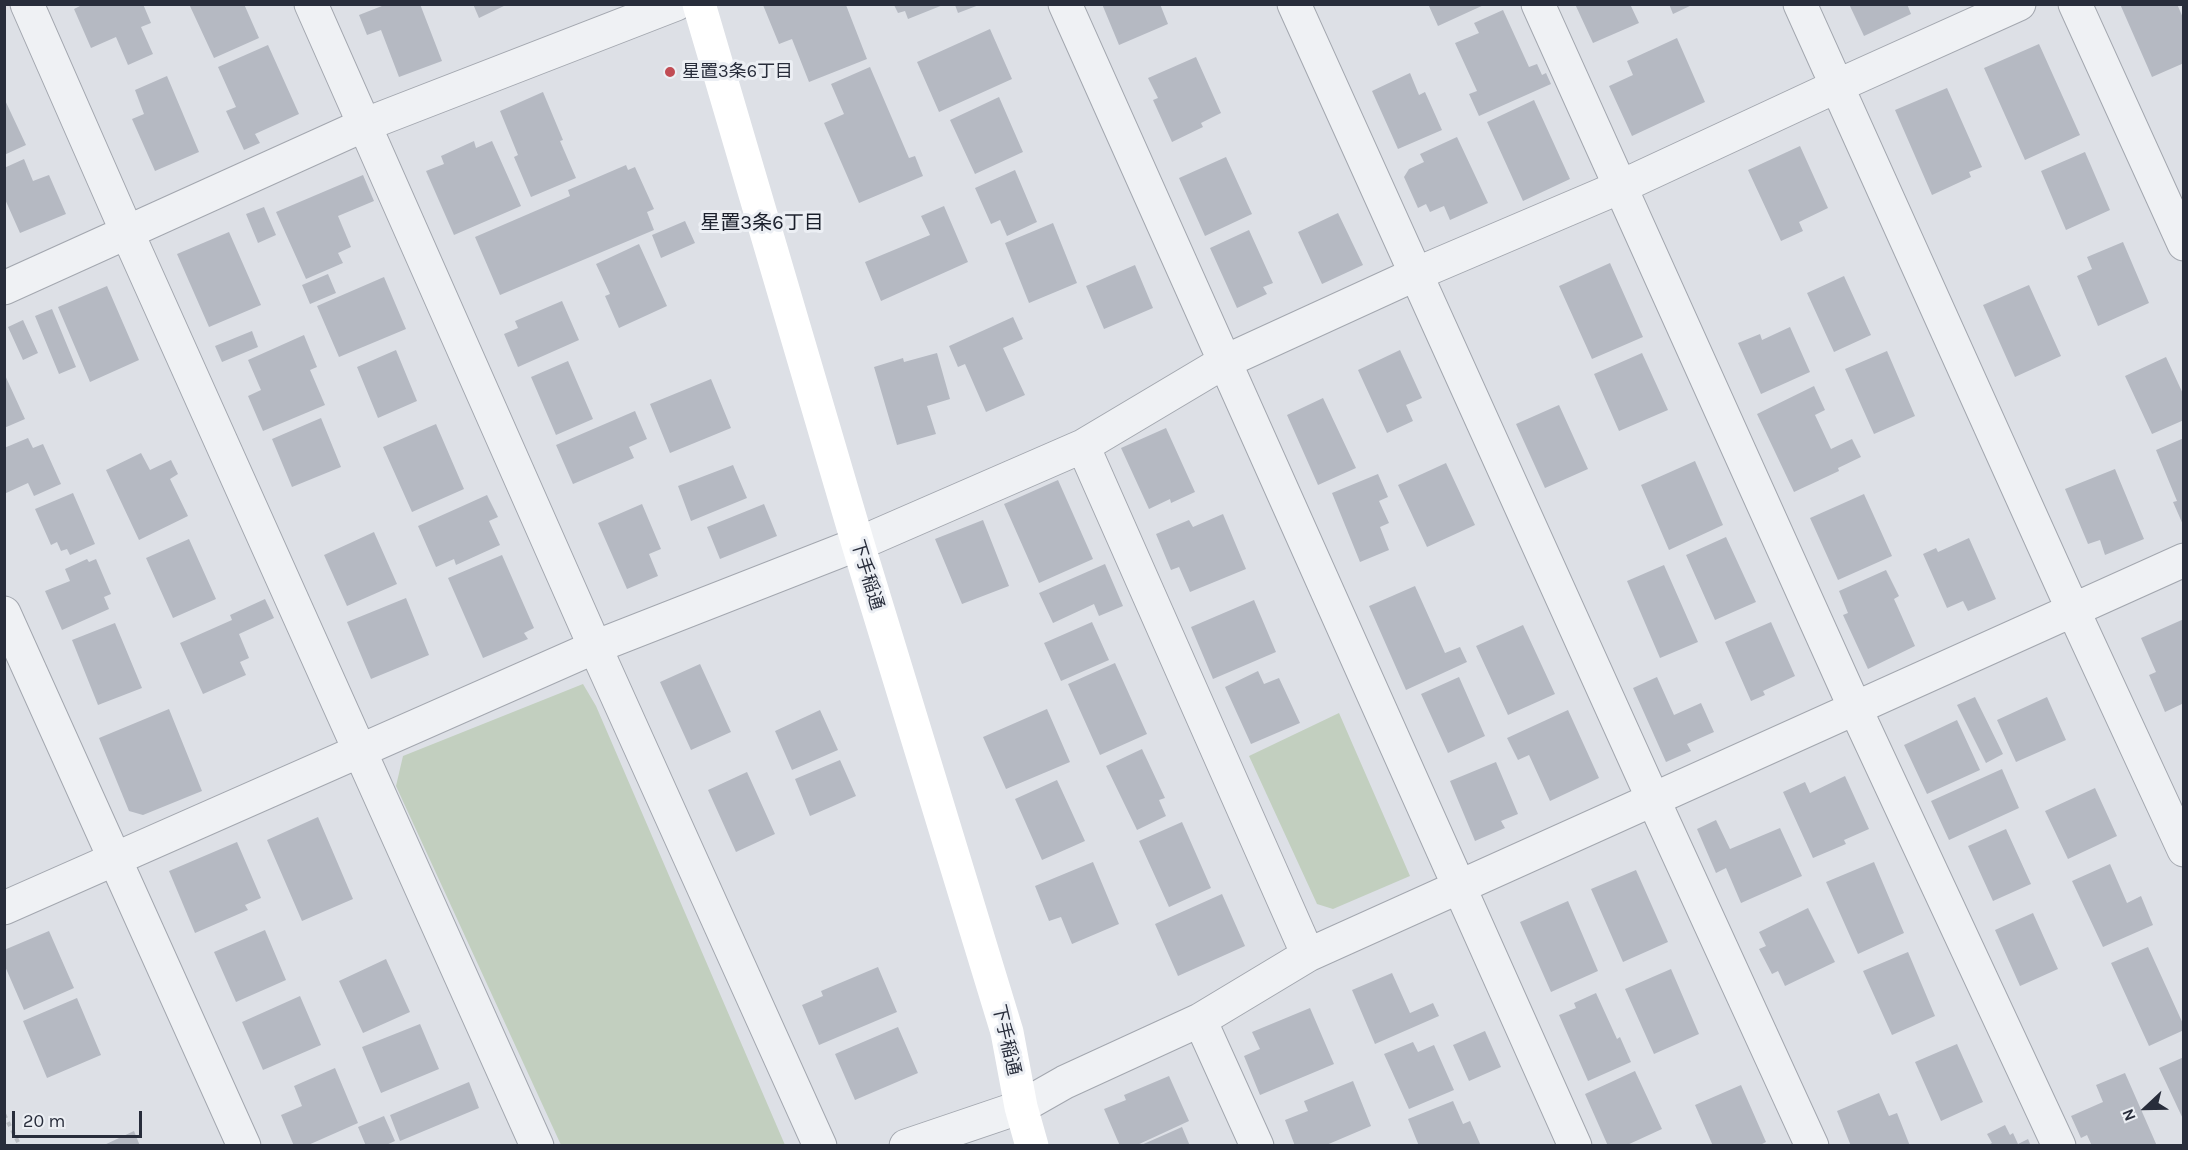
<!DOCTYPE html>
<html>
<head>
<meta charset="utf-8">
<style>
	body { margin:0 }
	#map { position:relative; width:2188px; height:1150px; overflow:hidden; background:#dde0e6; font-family:Karla,sans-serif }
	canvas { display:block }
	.frame { position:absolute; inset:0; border:6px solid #282d3b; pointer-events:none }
	.north { position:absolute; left:2116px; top:1078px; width:60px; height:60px; -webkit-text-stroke:4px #eceff4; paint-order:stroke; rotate:248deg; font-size:16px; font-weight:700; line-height:24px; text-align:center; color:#282d3b }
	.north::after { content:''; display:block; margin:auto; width:21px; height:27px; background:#282d3b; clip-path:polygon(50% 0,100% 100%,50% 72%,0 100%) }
	.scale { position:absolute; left:12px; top:1111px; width:130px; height:27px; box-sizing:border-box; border:3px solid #282d3b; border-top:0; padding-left:8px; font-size:18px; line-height:21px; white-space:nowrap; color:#282d3b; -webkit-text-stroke:4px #eceff4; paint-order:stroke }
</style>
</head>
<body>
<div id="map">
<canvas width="2188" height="1150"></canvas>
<div class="frame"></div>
<div class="north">N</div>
<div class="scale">20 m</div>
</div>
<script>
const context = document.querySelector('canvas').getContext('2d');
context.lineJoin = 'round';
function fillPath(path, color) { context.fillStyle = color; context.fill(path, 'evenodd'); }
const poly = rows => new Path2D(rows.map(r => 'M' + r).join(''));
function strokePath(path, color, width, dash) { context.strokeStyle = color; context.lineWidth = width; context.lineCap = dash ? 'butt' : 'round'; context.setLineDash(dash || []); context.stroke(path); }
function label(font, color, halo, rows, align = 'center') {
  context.font = font + ' Karla,"Noto Sans JP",sans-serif'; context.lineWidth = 6; context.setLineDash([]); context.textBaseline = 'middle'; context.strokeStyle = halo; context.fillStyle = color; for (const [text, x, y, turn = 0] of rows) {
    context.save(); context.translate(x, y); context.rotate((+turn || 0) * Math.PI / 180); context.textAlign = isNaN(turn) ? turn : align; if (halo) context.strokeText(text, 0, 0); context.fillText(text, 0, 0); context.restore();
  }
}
const green = poly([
	[583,684,596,706,785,1145,561,1145,396,786,403,756],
	[1339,713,1410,876,1333,909,1317,904,1249,756]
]);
const building = poly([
	[84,4,143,4,151,23,141,27,153,54,128,65,116,37,91,48,74,9],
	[189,4,244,4,259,38,214,58],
	[387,4,420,4,442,61,399,77,381,30,367,35,359,15],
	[473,4,508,4,479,18],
	[1102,4,1160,4,1168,24,1119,45],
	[1428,4,1486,4,1438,26],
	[1575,4,1630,4,1639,23,1593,43],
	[1669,4,1694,4,1673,14],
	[1849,4,1907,4,1911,14,1864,36],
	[2120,4,2177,4,2184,20,2184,63,2152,77],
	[763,5,846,5,867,59,809,82,792,39,779,44],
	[894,5,943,5,908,19,905,11,898,13],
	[955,5,979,5,958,13],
	[1503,10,1529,67,1537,64,1542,75,1546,73,1551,84,1479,116,1469,94,1477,91,1455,43,1479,33,1474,23],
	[990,29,1012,79,939,112,917,62],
	[1677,38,1705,102,1632,136,1609,86,1633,75,1627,61],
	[2039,44,2080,135,2025,160,1984,68],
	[268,45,299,114,255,134,260,143,244,150,226,111,236,107,218,67],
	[1196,57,1221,113,1201,123,1203,127,1172,142,1153,100,1158,98,1148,78],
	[870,67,909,158,915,156,923,176,859,203,824,123,844,114,831,84],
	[1410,73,1419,95,1425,92,1442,130,1398,149,1372,91],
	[167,76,199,152,155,171,132,119,144,114,135,90],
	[1947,88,1982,167,1969,172,1971,177,1932,195,1895,110],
	[543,92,563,140,560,141,576,178,531,197,514,157,518,155,500,111],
	[999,97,1023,152,975,174,950,120],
	[4,98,26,145,4,155],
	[1534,100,1570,179,1523,201,1487,122],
	[1457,137,1488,203,1450,220,1444,206,1430,212,1426,204,1418,208,1404,177,1409,169,1424,162,1420,154],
	[474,141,476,148,492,141,521,206,454,235,426,171,444,164,441,156],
	[1800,146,1828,208,1799,222,1803,231,1781,241,1748,170],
	[2085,152,2110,210,2066,230,2041,171],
	[1226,157,1252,214,1205,236,1179,178],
	[24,159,33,181,49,175,66,214,20,233,4,197,4,168],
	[626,165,628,170,635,167,654,209,647,212,654,230,500,295,475,237,570,196,568,190],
	[1015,170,1037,222,1007,236,1000,220,991,224,975,188],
	[363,175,374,201,338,216,351,247,338,253,343,263,306,279,276,212],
	[944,206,968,262,881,301,865,262,930,235,921,216],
	[264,207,276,235,258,243,246,214],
	[1338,213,1363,265,1322,284,1298,232],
	[685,221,695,243,661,258,652,235],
	[1053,223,1077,283,1029,303,1005,243],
	[1249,230,1273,283,1263,287,1267,294,1237,308,1210,248],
	[229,232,261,305,209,327,177,254],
	[2123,242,2149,303,2098,326,2077,276,2092,269,2087,257],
	[639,244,667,306,619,328,605,296,610,294,596,264],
	[1610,263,1643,337,1592,359,1559,286],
	[1135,265,1153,308,1104,329,1086,286],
	[328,274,336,293,310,304,302,285],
	[1844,276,1871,335,1834,352,1807,293],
	[384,277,406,329,339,357,317,306],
	[2029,285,2061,356,2015,377,1983,305],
	[107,286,139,360,90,382,58,307],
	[562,301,579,340,518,367,504,334,518,328,515,321],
	[52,309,76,367,59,374,35,316],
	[1013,317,1023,339,1003,348,1025,395,986,412,965,364,958,367,949,346],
	[23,320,38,353,23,360,8,327],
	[1790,327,1810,372,1761,394,1738,343,1760,334,1762,340],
	[252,331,258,347,222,362,215,346],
	[304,335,317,367,310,370,325,405,263,431,248,396,261,390,248,360],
	[396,350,417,401,378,418,357,367],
	[1400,350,1422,398,1406,405,1413,421,1387,433,1358,370],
	[1887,351,1915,416,1874,434,1845,369],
	[937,353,950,399,927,406,936,434,897,445,874,367,903,358,904,362],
	[1642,353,1668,410,1619,431,1594,374],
	[2166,357,2184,396,2184,420,2152,434,2125,376],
	[568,361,593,419,556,435,531,377],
	[4,373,25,419,4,428],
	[711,379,731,428,670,453,650,404],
	[1814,386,1825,410,1815,415,1831,449,1852,439,1861,457,1838,468,1839,471,1794,492,1757,414],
	[1323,398,1356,468,1318,485,1287,415],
	[1559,405,1588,469,1545,488,1516,424],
	[635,411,647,439,629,447,634,458,573,484,556,445],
	[321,418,341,467,292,487,272,439],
	[436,424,464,489,412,512,383,447],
	[1166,428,1195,492,1171,503,1170,499,1149,509,1121,448],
	[28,438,33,448,43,444,61,484,34,496,28,483,4,494,4,448],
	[2184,438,2184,527,2173,502,2177,501,2156,450],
	[141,453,150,470,171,460,178,474,170,479,188,516,139,540,106,470],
	[1695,461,1723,525,1669,550,1641,485],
	[1446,463,1475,525,1427,547,1398,485],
	[733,465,747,498,691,521,678,486],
	[2115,469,2144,539,2105,555,2100,540,2088,544,2065,489],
	[1378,474,1388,497,1379,501,1389,523,1380,527,1389,550,1360,562,1332,493],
	[1058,480,1093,559,1039,583,1004,504],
	[73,493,95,544,70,555,67,549,61,551,57,542,51,545,35,509],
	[1864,494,1892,556,1838,580,1810,518],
	[487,495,498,517,489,521,500,545,456,565,454,559,436,567,418,526],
	[642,504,661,549,649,554,658,576,627,589,598,523],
	[764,504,777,536,720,559,707,527],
	[1223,514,1246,569,1190,592,1179,567,1171,570,1156,534,1189,520,1193,527],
	[983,520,1009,586,962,604,935,539],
	[374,532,397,584,347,606,324,555],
	[1726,537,1756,602,1715,620,1686,555],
	[1969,538,1996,599,1968,611,1963,601,1947,608,1923,554,1936,548,1938,552],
	[189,539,216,599,173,618,146,558],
	[502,555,534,628,524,633,528,639,483,658,448,578],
	[87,559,89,562,96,559,111,594,104,597,109,609,62,630,45,591,70,581,65,569],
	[1105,564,1123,606,1099,616,1094,604,1053,623,1039,593],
	[1664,565,1698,642,1660,658,1627,581],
	[1886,570,1899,596,1894,599,1915,646,1868,669,1843,615,1848,613,1839,591],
	[1415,586,1445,653,1460,647,1467,662,1406,690,1369,606],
	[406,598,429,655,371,679,347,622],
	[265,599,274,618,239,634,249,658,240,662,246,675,203,694,180,643,232,620,230,615],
	[1254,600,1276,652,1213,679,1191,627],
	[2184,619,2184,703,2165,712,2149,675,2156,672,2141,638],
	[1092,622,1109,660,1061,681,1044,643],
	[1771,622,1795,676,1763,691,1765,695,1751,701,1725,642],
	[115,623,142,688,98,705,72,640],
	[1523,625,1555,694,1508,715,1476,646],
	[1115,663,1147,734,1100,755,1068,684],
	[700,664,731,732,691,750,660,682],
	[1258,671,1264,684,1279,678,1300,723,1251,744,1225,687],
	[1459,677,1485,736,1448,753,1421,694],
	[1657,677,1674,715,1701,703,1714,732,1687,744,1691,751,1666,762,1633,688],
	[1975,697,2003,754,1986,763,1957,705],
	[2047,697,2066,740,2016,762,1997,720],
	[169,709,202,791,143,815,129,811,99,738],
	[1047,709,1070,762,1006,789,983,737],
	[820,710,838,750,792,770,775,731],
	[1568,710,1599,778,1550,801,1529,755,1518,760,1507,738],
	[1957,720,1980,770,1927,794,1904,745],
	[1142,749,1165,798,1159,800,1166,816,1137,830,1106,766],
	[840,760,856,796,810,816,795,779],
	[1496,762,1518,814,1501,821,1505,828,1475,841,1450,781],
	[2002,769,2019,808,1949,840,1931,801],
	[747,772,775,834,736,852,708,790],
	[1845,776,1869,829,1844,840,1846,844,1813,858,1783,792,1805,782,1810,793],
	[1057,780,1085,841,1042,860,1015,799],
	[2095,788,2117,836,2068,859,2045,811],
	[318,817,353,899,302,921,267,840],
	[1716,820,1730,849,1780,828,1802,876,1741,903,1726,868,1716,873,1697,829],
	[1182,822,1211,888,1169,907,1139,841],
	[2006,829,2031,884,1993,901,1968,846],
	[237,842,261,898,245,905,248,910,195,933,169,871],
	[1093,862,1119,924,1072,944,1061,917,1049,921,1035,886],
	[1874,862,1904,933,1858,954,1826,882],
	[2110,864,2127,903,2141,896,2153,925,2103,947,2072,881],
	[1636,870,1668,942,1623,962,1591,889],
	[1222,894,1245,946,1178,976,1155,924],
	[1568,901,1598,971,1551,992,1520,922],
	[1808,908,1835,962,1785,986,1778,971,1772,974,1759,949,1766,946,1759,932],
	[2033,913,2058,969,2020,986,1995,930],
	[265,930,286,980,236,1002,214,952],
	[49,931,74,988,24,1010,4,964,4,950],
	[2148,947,2184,1026,2184,1030,2149,1046,2111,963],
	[1908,952,1935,1016,1892,1035,1863,971],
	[386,959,410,1012,363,1033,339,981],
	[878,967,897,1012,819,1045,802,1005,823,996,821,991],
	[1671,969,1699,1034,1654,1054,1625,989],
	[1392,973,1410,1013,1433,1003,1439,1016,1375,1044,1352,990],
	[1596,993,1617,1039,1620,1037,1631,1062,1588,1081,1559,1015,1576,1008,1574,1003],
	[300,996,321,1045,263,1070,242,1022],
	[77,998,101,1055,47,1078,23,1021],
	[1310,1008,1334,1064,1260,1095,1244,1056,1260,1049,1252,1032],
	[420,1024,439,1069,381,1093,362,1047],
	[898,1027,918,1073,855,1100,835,1054],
	[1485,1031,1501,1067,1469,1081,1453,1045],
	[1413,1042,1418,1052,1434,1045,1454,1090,1409,1109,1384,1054],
	[1957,1044,1983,1102,1941,1121,1915,1062],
	[2184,1057,2184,1121,2159,1068],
	[335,1068,358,1123,306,1146,294,1146,281,1115,302,1106,294,1086],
	[1635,1071,1662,1129,1625,1146,1608,1146,1585,1094],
	[2125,1073,2157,1146,2092,1146,2087,1135,2081,1138,2071,1116,2103,1102,2096,1085],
	[1169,1076,1189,1121,1135,1146,1120,1146,1104,1109,1126,1100,1124,1095],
	[1353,1081,1371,1126,1324,1146,1295,1146,1285,1120,1308,1111,1304,1101],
	[469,1082,479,1108,400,1141,390,1115],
	[1741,1085,1766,1142,1758,1146,1713,1146,1695,1105],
	[1879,1093,1889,1116,1897,1113,1910,1146,1851,1146,1837,1111],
	[1453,1101,1463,1124,1470,1121,1481,1146,1419,1146,1408,1119],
	[384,1116,395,1141,384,1146,366,1146,358,1127],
	[2005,1125,2010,1135,2013,1133,2018,1144,2028,1139,2031,1146,1986,1146,1992,1143,1987,1134],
	[1182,1127,1190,1146,1139,1146],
	[134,1131,140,1146,102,1146]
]);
const path = poly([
	[4,1114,20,1146]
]);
const street = poly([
	[27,4,127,232,537,1146],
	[311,4,595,647,820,1146],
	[1065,4,1575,1146],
	[1294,4,1653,799,1812,1146],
	[1538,4,1855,708,2059,1146],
	[1800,4,2073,610,2184,850],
	[2075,4,2184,244],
	[4,288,364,125,676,4],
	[1083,446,1308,955],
	[4,613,244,1146],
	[4,908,595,647,858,544,1083,446,1224,362,1416,274,1620,187,1837,86,2019,4],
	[1200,1020,1257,1146],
	[906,1146,1021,1107,1065,1082,1200,1020,1308,955,2184,560]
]);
const secondary = poly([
	[699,4,858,544,1007,1032,1021,1107,1032,1146]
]);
const markers = [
	[670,72,6,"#c14c54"]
];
const poiNames = [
	["星置3条6丁目",682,72]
];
const streetNames = [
	["下手稲通",867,575,73],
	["下手稲通",1006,1040,77]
];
const neighbourhoodNames = [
	["星置3条6丁目",762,223]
];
fillPath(green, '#c2cfbf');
fillPath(building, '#b5b9c2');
strokePath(street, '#a3a7af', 35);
strokePath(path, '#bbbec4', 4, [4.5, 4.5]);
strokePath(street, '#eff1f4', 33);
strokePath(secondary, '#fff', 33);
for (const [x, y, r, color] of markers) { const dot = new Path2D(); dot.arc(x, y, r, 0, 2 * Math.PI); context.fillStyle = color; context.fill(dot); strokePath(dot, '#eceff4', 2); }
label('18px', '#282d3b', '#eceff4', poiNames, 'left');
label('18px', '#282d3b', '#eceff4', streetNames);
label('20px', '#1a1f2b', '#eceff4', neighbourhoodNames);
</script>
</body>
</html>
